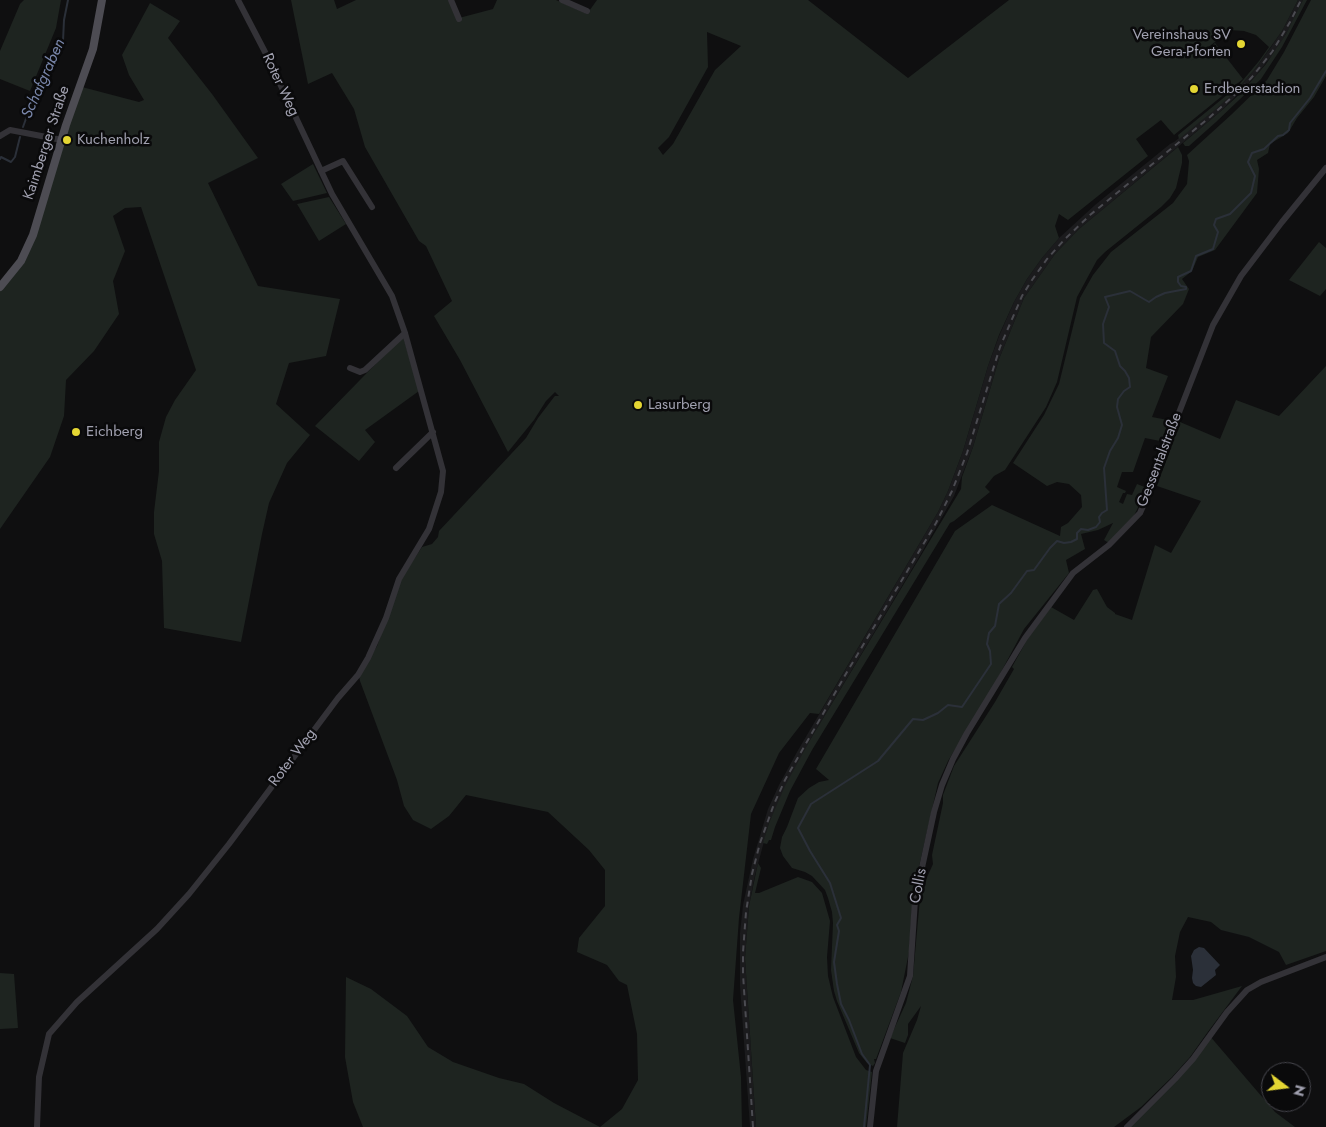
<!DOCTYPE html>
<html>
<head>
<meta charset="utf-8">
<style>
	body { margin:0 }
	#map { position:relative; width:1326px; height:1127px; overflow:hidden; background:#0f0f10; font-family:Jost,sans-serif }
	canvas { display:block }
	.north { position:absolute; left:1261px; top:1062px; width:50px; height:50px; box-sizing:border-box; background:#0a0a0b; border:1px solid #46464d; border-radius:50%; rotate:105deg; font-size:14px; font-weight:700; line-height:20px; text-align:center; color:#a1a1b0 }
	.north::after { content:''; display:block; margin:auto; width:18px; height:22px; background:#e4d633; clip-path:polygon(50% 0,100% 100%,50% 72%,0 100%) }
</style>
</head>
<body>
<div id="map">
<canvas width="1326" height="1127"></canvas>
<div class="north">N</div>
</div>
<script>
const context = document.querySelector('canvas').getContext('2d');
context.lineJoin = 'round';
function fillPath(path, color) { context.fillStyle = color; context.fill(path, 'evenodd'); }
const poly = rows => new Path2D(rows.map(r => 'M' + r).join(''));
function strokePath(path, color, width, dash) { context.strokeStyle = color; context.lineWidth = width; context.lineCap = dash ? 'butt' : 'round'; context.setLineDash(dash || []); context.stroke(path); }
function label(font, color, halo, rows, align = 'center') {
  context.font = font + ' Jost,sans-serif'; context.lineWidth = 5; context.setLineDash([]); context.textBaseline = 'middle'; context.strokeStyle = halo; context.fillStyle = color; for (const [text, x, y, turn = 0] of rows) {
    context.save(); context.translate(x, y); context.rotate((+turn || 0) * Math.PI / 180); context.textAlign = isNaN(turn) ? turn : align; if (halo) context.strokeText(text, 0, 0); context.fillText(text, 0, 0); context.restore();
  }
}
const built = poly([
	[1298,0,1303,0,1296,17,1277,49,1254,78,1221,111,1079,229,1055,254,1024,298,999,359,973,447,954,496,918,559,810,740,769,823,755,875,749,906,745,958,756,1127,750,1127,740,986,740,933,743,905,753,859,768,809,779,785,797,752,938,512,948,491,963,451,988,366,999,336,1014,302,1027,279,1042,258,1059,238,1095,205,1170,144,1174,142,1198,123,1236,91,1255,69,1271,47,1282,31]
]);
const green = poly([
	[24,0,61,0,56,28,30,91,0,79,0,51,20,4],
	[291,0,334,0,337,9,356,0,451,0,459,18,493,9,497,0,556,0,587,14,597,0,808,0,908,78,1009,0,1298,0,1282,31,1255,69,1236,91,1217,108,1179,139,1178,135,1238,86,1259,61,1269,47,1256,35,1244,31,1230,30,1191,61,1215,43,1243,79,1174,135,1161,120,1136,139,1148,156,1068,220,1059,214,1055,226,1059,238,1042,258,1027,279,1014,302,999,335,988,366,963,451,948,491,938,512,819,714,810,713,779,753,751,814,739,918,733,1000,741,1077,742,1127,600,1127,622,1109,638,1080,637,1034,627,985,619,981,607,965,577,952,579,938,605,906,605,870,589,850,548,812,466,795,449,816,431,829,413,820,404,806,397,780,360,681,359,676,377,646,401,579,422,547,432,544,438,537,439,531,526,438,538,418,554,397,555,396,559,396,555,392,546,401,534,420,508,452,460,360,434,316,452,301,426,246,419,241,365,147,354,109,332,73,308,84],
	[707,32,741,46,715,70,673,144,663,155,658,148,669,137,708,67],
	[1303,0,1307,0,1282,47,1261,79,1216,122,1189,146,1185,146,1183,143,1221,111,1241,93,1266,64,1286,34],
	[1311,0,1326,0,1326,76,1314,97,1297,118,1288,133,1270,144,1268,153,1257,160,1259,169,1257,193,1215,250,1198,257,1192,271,1182,279,1189,289,1183,304,1151,337,1146,368,1168,376,1152,417,1173,421,1165,442,1145,438,1133,472,1122,472,1117,487,1126,491,1125,493,1123,493,1119,502,1123,504,1127,494,1132,495,1137,484,1147,488,1133,518,1109,543,1104,540,1113,523,1098,530,1081,534,1085,549,1066,560,1069,573,1024,629,993,687,948,761,938,783,913,893,909,952,901,992,876,1059,874,1059,875,1063,873,1066,867,1063,859,1053,837,1001,834,991,831,970,833,923,832,912,828,898,825,890,812,876,805,872,792,868,783,856,780,848,782,837,787,827,798,798,809,788,819,782,829,780,816,769,955,531,992,505,1060,536,1061,527,1068,523,1082,507,1081,495,1069,484,1057,482,1047,486,1013,463,1044,415,1059,384,1080,298,1093,275,1111,252,1173,203,1187,184,1189,161,1187,155,1232,114,1267,80,1284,52],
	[150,3,180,21,168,38,212,94,258,158,208,183,258,286,340,299,326,356,289,363,276,404,310,435,287,463,269,503,262,534,241,642,164,628,162,561,154,534,154,512,159,471,159,442,166,417,175,400,196,370,141,207,125,208,113,216,125,251,113,281,119,314,94,351,66,380,64,416,50,457,0,529,0,290,25,259,82,87,139,102,144,100,129,75,122,55],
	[1178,147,1182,155,1182,163,1176,188,1170,198,1161,207,1105,252,1097,260,1077,297,1057,382,1046,407,1005,470,994,476,985,487,990,492,954,521,950,523,812,750,790,791,775,827,771,840,769,840,767,844,763,843,769,823,785,786,810,740,961,489,962,477,973,447,999,359,1024,298,1055,254,1079,229],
	[313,164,327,193,293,201,281,184],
	[329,197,346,224,319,241,297,204],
	[1319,242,1326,248,1326,289,1320,296,1289,280],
	[403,336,419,391,365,430,375,442,359,461,315,426],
	[1326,366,1326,951,1286,965,1279,952,1249,937,1221,930,1211,922,1188,917,1180,932,1175,956,1176,977,1172,1000,1193,1000,1242,986,1207,1033,1190,1057,1172,1077,1141,1107,1114,1127,897,1127,903,1053,917,1020,921,1006,908,1024,908,1035,905,1043,890,1038,906,1003,913,976,920,898,924,884,933,864,932,855,943,803,943,795,954,766,995,702,1014,669,1012,667,1028,638,1051,607,1074,620,1093,590,1097,589,1107,607,1115,613,1115,614,1132,620,1155,545,1171,553,1201,501,1157,486,1180,422,1220,439,1236,400,1279,416],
	[758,863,761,868,755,893,759,893,798,877,812,882,822,893,830,921,827,957,828,976,833,997,856,1057,866,1070,872,1072,866,1127,756,1127,745,958,749,906],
	[0,973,14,974,18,1028,0,1029],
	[346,977,371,989,407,1016,428,1047,453,1062,499,1078,524,1084,554,1103,600,1127,363,1127,353,1102,345,1057],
	[1209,1035,1275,1112,1295,1127,1127,1127,1175,1079]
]);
const water = poly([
	[1199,947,1204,948,1220,965,1215,970,1216,975,1201,987,1196,986,1193,983,1192,978,1193,970,1191,956,1194,950]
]);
const stream = poly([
	[23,127,37,88,59,45,63,41,64,20,68,0],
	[0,159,1,157,11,162,15,157,20,137],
	[864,1127,870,1065,862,1054,849,1020,841,1004,837,984,834,962,839,931,837,925,841,918,830,883,810,851,798,828,811,804,878,761,913,719,923,720,938,713,948,705,962,707,991,664,990,651,987,644,989,633,995,626,999,604,1011,593,1027,571,1034,570,1050,548,1057,541,1064,543,1071,542,1077,539,1077,533,1081,529,1088,530,1096,527,1100,522,1099,517,1102,513,1107,510,1104,468,1110,451,1118,438,1122,425,1117,407,1118,399,1124,391,1130,387,1129,378,1125,371,1120,366,1115,351,1104,343,1103,324,1109,307,1105,297,1130,291,1149,302,1156,297,1165,293,1186,289,1186,287,1181,286,1178,282,1178,277,1191,271,1196,256,1213,249,1218,232,1214,225,1216,219,1230,214,1251,193,1255,176,1248,162,1252,153,1264,149,1278,136,1283,135,1289,130,1290,123,1310,98,1326,71]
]);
const minor = poly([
	[451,0,459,19],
	[562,0,587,11],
	[0,136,10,130,62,140],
	[321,171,343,161,372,207],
	[350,368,360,372,365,370,405,333],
	[396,468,433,432],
	[37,1127,39,1077,49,1034,77,1002,157,929,189,894,229,844,338,698,358,675,368,658,386,618,399,579,429,529,441,492,443,471,405,333,392,296,332,194,265,52,238,0],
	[870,1127,876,1071,910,976,915,900,934,812,942,785,953,759,967,733,1025,638,1073,573,1109,545,1140,513,1150,490,1161,459,1213,325,1241,276,1282,222,1326,168],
	[1127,1127,1175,1079,1193,1059,1227,1012,1247,990,1261,982,1326,957]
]);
const major = poly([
	[0,287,21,261,33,235,66,125,93,49,102,0]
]);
const rail = poly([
	[753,1127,743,974,743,952,746,912,752,874,760,843,774,804,785,780,847,672,936,523,952,491,967,453,1000,347,1022,296,1032,280,1047,259,1065,239,1090,215,1210,117,1240,90,1252,77,1272,52,1290,22,1301,0]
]);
const markers = [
	[1241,44,5,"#e4d633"],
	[1194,89,5,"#e4d633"],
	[67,140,5,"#e4d633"],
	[638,405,5,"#e4d633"],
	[76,432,5,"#e4d633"]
];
const poiNames = [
	["Vereinshaus SV",1231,35,"right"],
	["Gera-Pforten",1231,52,"right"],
	["Erdbeerstadion",1204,89],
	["Kuchenholz",77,140],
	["Lasurberg",648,405],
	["Eichberg",86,432]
];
const streetNames = [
	["Roter Weg",280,85,65],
	["Kaimberger Straße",47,143,-72],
	["Gessentalstraße",1160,460,-69],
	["Roter Weg",293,758,-53],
	["Collis",919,886,-79]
];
const waterNames = [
	["Schafgraben",44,79,-66]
];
fillPath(built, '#1b1b1d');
fillPath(green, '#1e2420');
fillPath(water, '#2b3039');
strokePath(stream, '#2b3039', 2);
strokePath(minor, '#333237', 6);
strokePath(major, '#4d4c53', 8);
strokePath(rail, '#4b4b51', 2, [6, 5]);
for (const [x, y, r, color] of markers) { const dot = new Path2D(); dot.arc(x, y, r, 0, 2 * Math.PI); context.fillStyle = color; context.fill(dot); strokePath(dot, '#0a0a0b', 2); }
label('15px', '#a1a1b0', '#0a0a0b', poiNames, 'left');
label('15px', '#a1a1b0', '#0a0a0b', streetNames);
label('italic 16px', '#7986aa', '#0a0a0b', waterNames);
</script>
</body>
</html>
